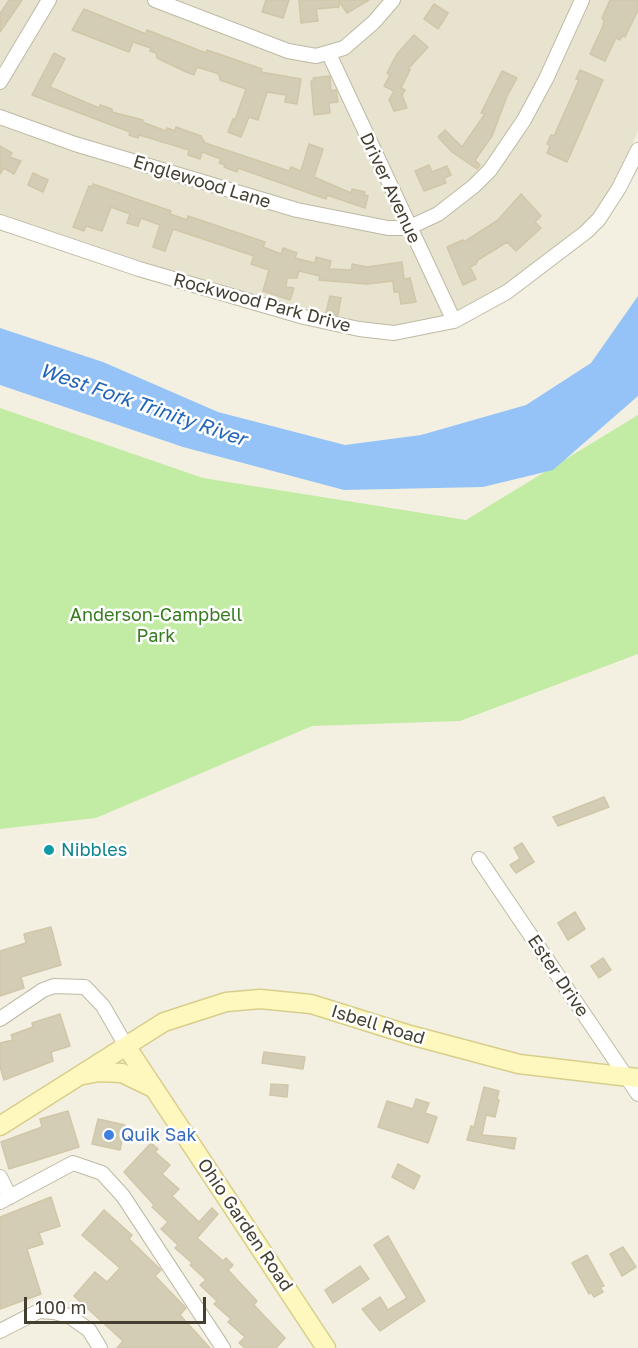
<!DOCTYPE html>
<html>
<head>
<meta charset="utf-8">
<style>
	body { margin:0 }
	#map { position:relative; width:638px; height:1348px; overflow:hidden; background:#f3f0e1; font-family:"Golos Text",sans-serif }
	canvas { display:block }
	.scale { position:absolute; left:24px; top:1297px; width:182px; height:27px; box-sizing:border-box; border:3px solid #443f31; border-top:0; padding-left:8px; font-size:18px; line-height:21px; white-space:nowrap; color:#443f31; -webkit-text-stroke:4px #fff; paint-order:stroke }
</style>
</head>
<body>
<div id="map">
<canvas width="638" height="1348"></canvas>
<div class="scale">100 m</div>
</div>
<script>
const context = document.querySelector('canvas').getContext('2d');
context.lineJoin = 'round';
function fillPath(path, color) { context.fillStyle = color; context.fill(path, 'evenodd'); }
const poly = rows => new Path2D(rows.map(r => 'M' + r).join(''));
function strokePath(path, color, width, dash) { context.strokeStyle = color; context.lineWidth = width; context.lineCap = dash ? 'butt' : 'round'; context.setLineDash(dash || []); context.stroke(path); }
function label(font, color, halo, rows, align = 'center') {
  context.font = font + ' "Golos Text",sans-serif'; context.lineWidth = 5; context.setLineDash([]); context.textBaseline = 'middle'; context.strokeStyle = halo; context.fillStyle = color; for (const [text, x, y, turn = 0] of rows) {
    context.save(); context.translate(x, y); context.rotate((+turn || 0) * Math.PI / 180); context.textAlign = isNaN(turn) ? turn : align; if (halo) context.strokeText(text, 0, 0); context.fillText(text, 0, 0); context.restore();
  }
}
const residential = poly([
	[0,0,638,0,638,131,599,219,507,292,454,321,394,333,304,317,0,221]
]);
const green = poly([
	[0,408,203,478,466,520,638,415,638,654,460,721,312,726,96,818,0,829]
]);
const water = poly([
	[638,296,638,396,553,470,483,487,344,490,183,447,0,385,0,328,103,362,218,412,345,445,421,435,526,405,591,363]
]);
const building = poly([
	[9,0,22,0,0,32,0,14,9,0],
	[266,0,289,0,283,18,262,12,266,0],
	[299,0,369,0,347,13,339,1,339,7,316,9,318,21,301,23,299,0],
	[610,0,638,0,638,10,625,37,622,36,620,40,616,38,605,61,590,54,603,26,604,20,602,18,610,0],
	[434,4,448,13,438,29,424,19,434,4],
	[84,9,146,34,147,30,206,53,207,50,262,69,261,72,301,79,297,104,285,102,286,95,267,92,258,120,249,117,241,137,228,132,233,119,235,120,246,89,220,80,219,74,197,67,194,75,184,71,157,58,156,53,150,51,151,48,133,42,129,52,72,30,84,9],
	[414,35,428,47,408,69,410,70,401,88,405,90,402,95,407,108,394,111,389,100,394,91,384,86,390,75,387,73,397,54,414,35],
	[54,53,65,59,50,87,99,108,100,105,112,109,112,112,143,120,142,122,166,131,167,128,175,131,176,127,201,136,205,143,289,171,291,167,301,171,309,144,323,149,314,177,351,193,352,189,365,192,364,195,368,196,365,208,327,195,326,199,238,168,237,172,224,167,225,165,219,163,221,159,202,152,200,159,188,155,189,150,143,136,139,135,138,138,129,135,130,132,32,95,54,53],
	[580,70,603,80,567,162,547,153,550,146,547,144,551,135,554,136,579,80,576,79,580,70],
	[502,71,517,78,507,96,492,136,475,160,480,165,477,169,452,152,438,137,445,130,462,147,485,114,481,113,502,71],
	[330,76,331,91,336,90,338,102,329,103,330,113,314,115,311,81,314,82,313,78,330,76],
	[0,146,12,153,10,157,21,161,14,174,4,168,0,174,0,146],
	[429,165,432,172,447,166,451,175,444,178,446,183,424,191,415,171,429,165],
	[33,173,48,180,43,192,28,185,33,173],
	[93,184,171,211,170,214,187,220,188,216,265,242,263,247,281,254,283,248,297,253,295,258,315,263,316,257,331,261,329,269,352,270,352,264,367,267,402,262,404,279,410,278,416,302,401,304,399,292,394,292,393,281,367,284,319,280,320,276,299,271,297,278,287,278,286,287,294,288,290,300,263,291,269,270,251,264,254,256,173,229,165,251,153,247,160,225,141,218,138,226,127,223,130,214,111,207,102,231,86,226,84,231,73,227,89,186,92,187,93,184],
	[521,194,541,216,535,222,541,228,516,251,507,242,478,260,476,264,470,267,476,279,463,285,447,247,463,240,464,242,498,220,521,194],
	[330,296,341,298,338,315,326,313,330,296],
	[604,797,609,807,558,826,553,817,604,797],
	[522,843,534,862,516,873,510,865,520,859,514,848,522,843],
	[575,912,585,929,568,940,558,923,575,912],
	[51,927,61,965,21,977,24,988,0,996,0,951,26,943,24,934,51,927],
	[603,958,611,970,599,978,591,966,603,958],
	[60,1014,70,1046,51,1052,53,1061,4,1080,0,1067,0,1043,13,1040,11,1035,33,1027,32,1023,60,1014],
	[264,1052,305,1057,303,1069,262,1063,264,1052],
	[271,1084,288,1085,287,1097,270,1095,271,1084],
	[484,1087,499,1091,497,1099,499,1100,495,1117,486,1115,482,1135,516,1138,514,1149,467,1140,471,1126,474,1127,484,1087],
	[416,1099,429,1103,425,1113,437,1117,428,1143,378,1127,387,1101,413,1109,416,1099],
	[68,1111,79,1147,9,1169,1,1142,42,1127,40,1119,68,1111],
	[98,1119,125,1125,120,1150,92,1144,98,1119],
	[151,1143,158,1149,155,1152,170,1165,162,1174,179,1189,172,1196,199,1222,212,1208,218,1214,197,1238,223,1261,226,1258,233,1265,228,1270,257,1301,254,1305,285,1338,276,1348,245,1348,239,1343,245,1337,228,1322,231,1319,214,1304,217,1301,200,1285,206,1280,190,1265,192,1263,175,1248,178,1245,161,1229,168,1222,152,1207,154,1205,124,1172,151,1143],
	[398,1164,420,1176,414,1189,392,1177,398,1164],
	[51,1197,60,1226,39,1233,43,1244,27,1249,41,1294,0,1309,0,1217,51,1197],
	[104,1210,132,1235,129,1239,161,1270,155,1276,186,1308,180,1315,210,1348,117,1348,123,1341,74,1296,95,1272,107,1282,120,1268,82,1235,104,1210],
	[388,1236,425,1301,380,1331,362,1309,380,1297,388,1310,407,1298,374,1245,388,1236],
	[623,1247,636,1267,622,1276,610,1254,623,1247],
	[587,1255,604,1286,600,1287,603,1292,594,1297,591,1292,589,1294,572,1263,587,1255],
	[360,1266,369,1279,333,1303,325,1290,360,1266]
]);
const street = poly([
	[155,0,288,51,316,56,344,48,374,22,393,0],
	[329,54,454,321],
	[0,82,49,0],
	[0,117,75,144,297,210,388,228,408,228,438,214,474,186,490,170,524,120,546,79,582,0],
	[0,222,139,269,304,317,359,329,394,333,454,321,507,292,586,232,599,219,619,188,638,150],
	[479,859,638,1094],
	[0,1019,43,990,54,986,85,987,103,1006,126,1046],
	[0,1177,10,1197],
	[0,1202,73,1163,102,1173,123,1196,223,1348],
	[0,1331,39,1311,54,1312,69,1316,89,1330,100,1348]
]);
const secondary = poly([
	[126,1046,326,1348],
	[83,1075,99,1072,122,1073,151,1087],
	[0,1126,164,1022,226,1002,260,999,311,1004,410,1035,519,1064,638,1078]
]);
const markers = [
	[49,850,6,"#0f9aa8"],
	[109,1135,6,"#3f7fe0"]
];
const streetNames = [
	["Englewood Lane",202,182,17],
	["Driver Avenue",390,188,65],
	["Rockwood Park Drive",262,303,15],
	["Ester Drive",558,976,56],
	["Isbell Road",378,1025,17],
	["Ohio Garden Road",245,1225,56]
];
const parkNames = [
	["Anderson-Campbell",156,615],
	["Park",156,636]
];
const cultureNames = [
	["Nibbles",61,850]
];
const shopNames = [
	["Quik Sak",121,1135]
];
const waterNames = [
	["West Fork Trinity River",143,405,19]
];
fillPath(residential, '#e7e3ce');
fillPath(green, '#c2eca4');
fillPath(water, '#95c3f7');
fillPath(building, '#d4cdb5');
strokePath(building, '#d1c6a8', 1.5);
strokePath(street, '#beb9a3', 16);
strokePath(secondary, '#d8ce8b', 21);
strokePath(street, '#fff', 14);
strokePath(secondary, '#fff8be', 18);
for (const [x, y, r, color] of markers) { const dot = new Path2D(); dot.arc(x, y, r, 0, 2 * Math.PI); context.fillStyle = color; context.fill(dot); strokePath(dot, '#fff', 2); }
label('18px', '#443f31', '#fff', streetNames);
label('18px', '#367b1f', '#fff', parkNames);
label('18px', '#0d838f', '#fff', cultureNames, 'left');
label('18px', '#366cbe', '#fff', shopNames, 'left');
label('italic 20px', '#2165ba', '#fff', waterNames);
</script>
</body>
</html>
